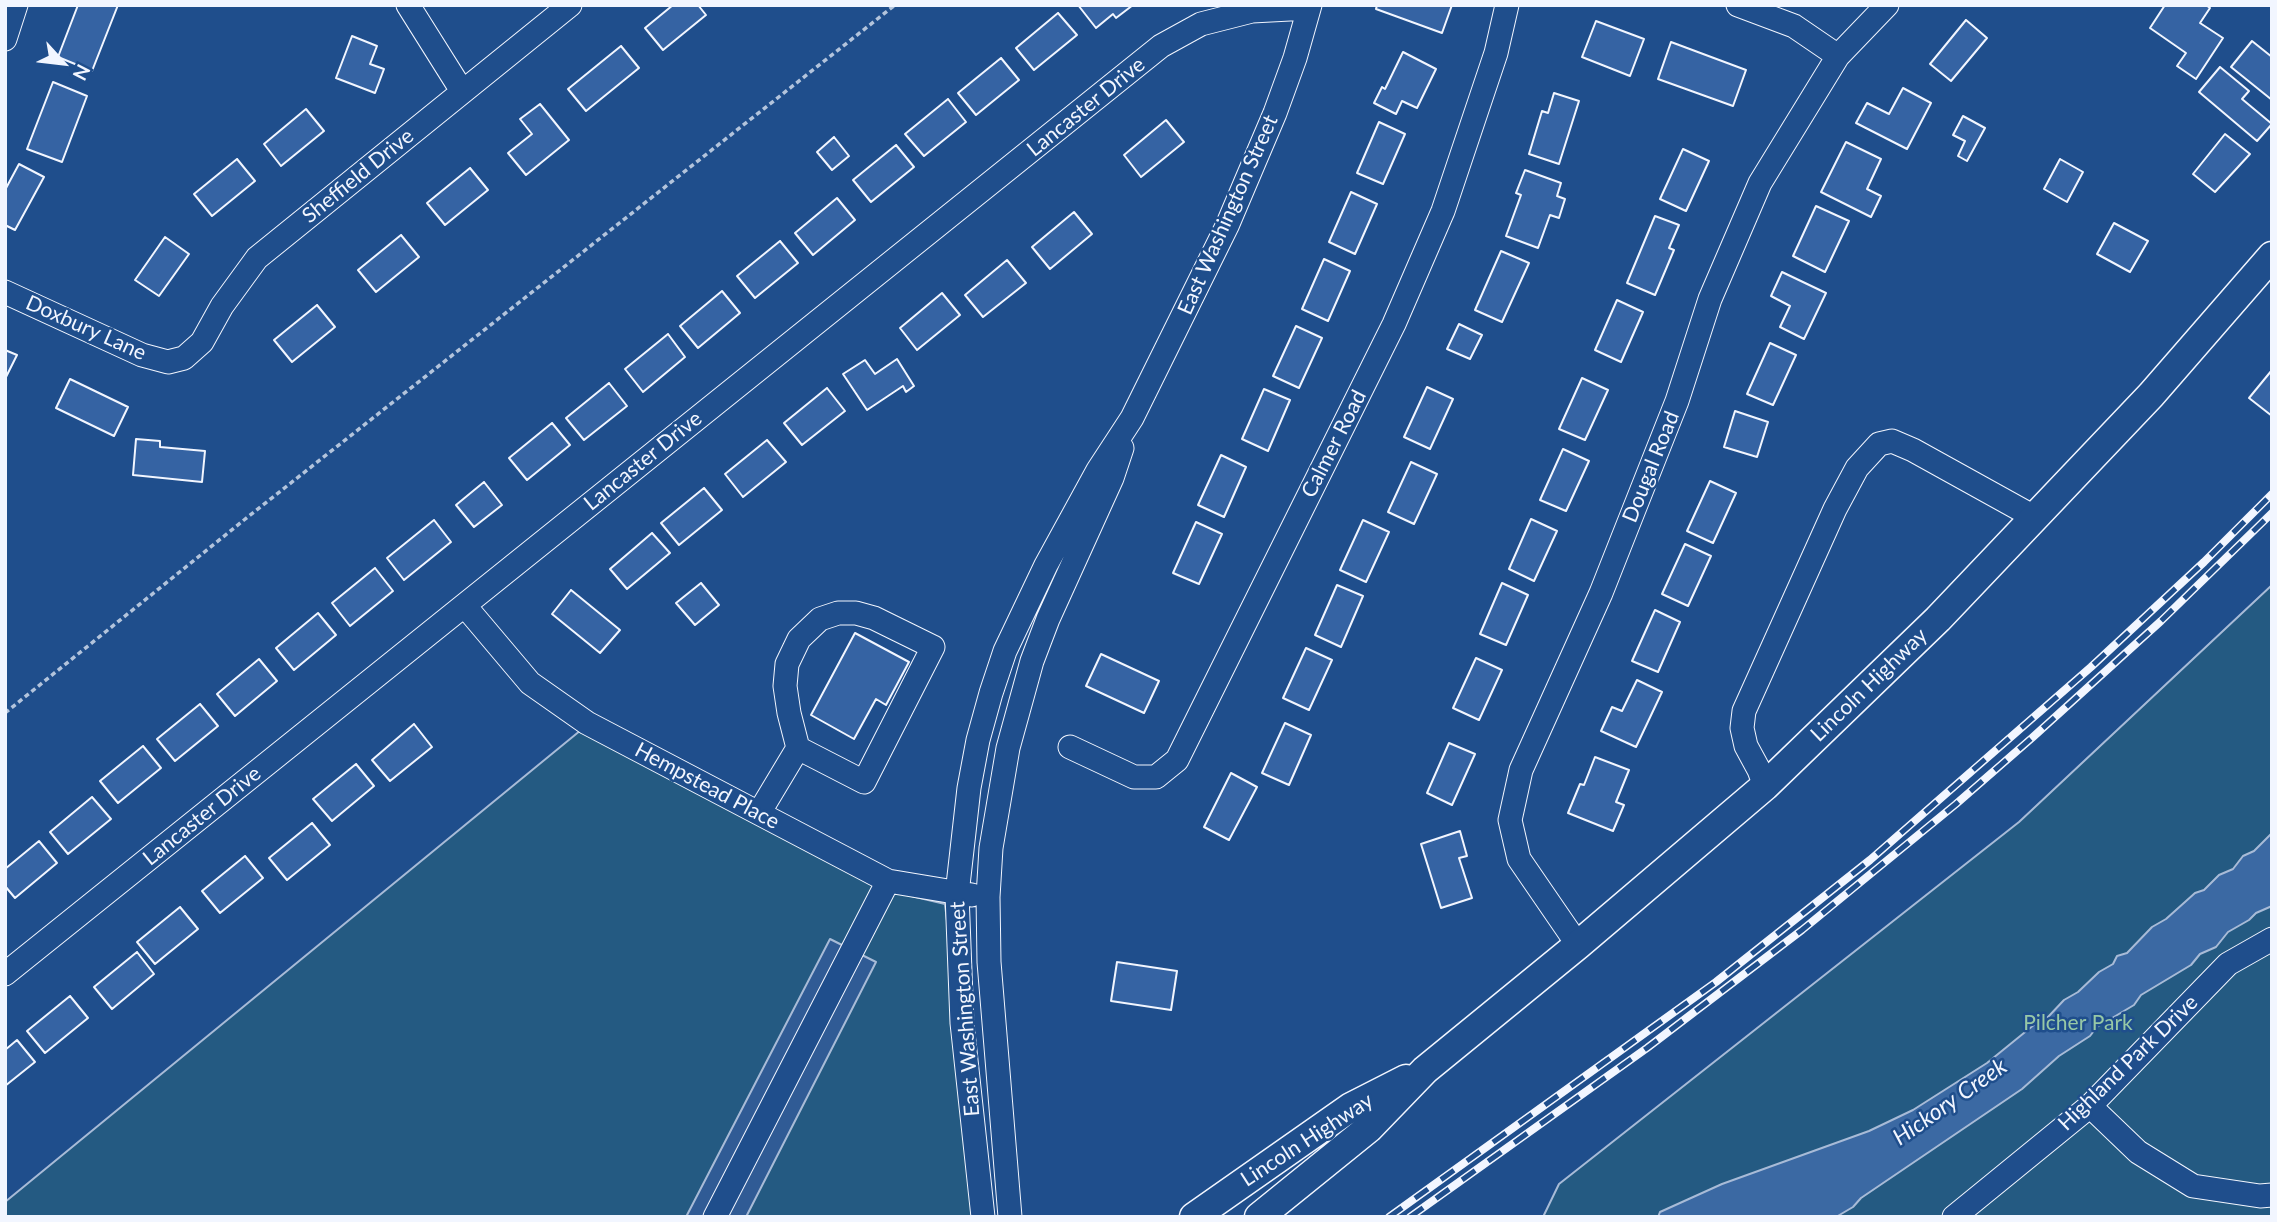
<!DOCTYPE html>
<html>
<head>
<meta charset="utf-8">
<style>
	body { margin:0 }
	#map { position:relative; width:2277px; height:1222px; overflow:hidden; background:#1f4e8c; font-family:Lato,sans-serif }
	canvas { display:block }
	.frame { position:absolute; inset:0; border:7px solid #f2f6ff; pointer-events:none }
	.north { position:absolute; left:28px; top:28px; width:70px; height:70px; -webkit-text-stroke:5px #1f4e8c; paint-order:stroke; rotate:117deg; font-size:19px; font-weight:700; line-height:28px; text-align:center; color:#f2f6ff }
	.north::after { content:''; display:block; margin:auto; width:24px; height:32px; background:#f2f6ff; clip-path:polygon(50% 0,100% 100%,50% 72%,0 100%) }
</style>
</head>
<body>
<div id="map">
<canvas width="2277" height="1222"></canvas>
<div class="frame"></div>
<div class="north">N</div>
</div>
<script>
const context = document.querySelector('canvas').getContext('2d');
context.lineJoin = 'round';
function fillPath(path, color) { context.fillStyle = color; context.fill(path, 'evenodd'); }
const poly = rows => new Path2D(rows.map(r => 'M' + r).join(''));
function strokePath(path, color, width, dash) { context.strokeStyle = color; context.lineWidth = width; context.lineCap = dash ? 'butt' : 'round'; context.setLineDash(dash || []); context.stroke(path); }
function label(font, color, halo, rows, align = 'center') {
  context.font = font + ' Lato,sans-serif'; context.lineWidth = 5; context.setLineDash([]); context.textBaseline = 'middle'; context.strokeStyle = halo; context.fillStyle = color; for (const [text, x, y, turn = 0] of rows) {
    context.save(); context.translate(x, y); context.rotate((+turn || 0) * Math.PI / 180); context.textAlign = isNaN(turn) ? turn : align; if (halo) context.strokeText(text, 0, 0); context.fillText(text, 0, 0); context.restore();
  }
}
const green = poly([
	[2272,585,2272,1217,1543,1217,1559,1184,2019,822,2272,585],
	[581,730,890,891,945,904,982,1217,5,1217,5,1202,581,730]
]);
const parking = poly([
	[830,939,876,962,746,1217,686,1217,830,939]
]);
const water = poly([
	[2272,833,2272,906,2256,913,2249,920,2228,932,2216,947,2200,954,2191,965,2141,995,2134,1005,2097,1027,2090,1036,2059,1056,2022,1089,1861,1198,1853,1207,1836,1217,1658,1217,1660,1212,1722,1184,1869,1131,1913,1110,1987,1063,2035,1024,2048,1017,2064,1000,2078,992,2099,972,2113,964,2117,956,2127,953,2152,927,2166,919,2195,893,2204,890,2219,875,2233,869,2243,856,2254,851,2272,833]
]);
const building = poly([
	[78,5,118,5,92,71,58,57,78,5],
	[673,5,698,5,706,15,663,50,645,28,673,5],
	[1078,5,1133,5,1116,18,1113,14,1096,28,1078,5],
	[1377,5,1452,5,1442,33,1376,9,1377,5],
	[2165,5,2206,5,2210,8,2200,23,2223,38,2196,79,2177,66,2186,53,2150,28,2165,5],
	[1058,13,1077,35,1034,70,1016,48,1058,13],
	[1966,20,1987,38,1951,81,1930,64,1966,20],
	[1596,21,1644,39,1630,76,1582,57,1596,21],
	[352,36,377,46,370,64,384,69,375,93,336,78,352,36],
	[2252,41,2272,57,2272,100,2231,67,2252,41],
	[1671,42,1746,70,1733,106,1658,79,1671,42],
	[621,46,639,68,586,111,568,89,621,46],
	[1403,52,1436,69,1417,108,1402,101,1396,114,1374,103,1382,87,1385,89,1403,52],
	[1001,58,1019,80,976,115,958,93,1001,58],
	[2220,67,2249,91,2242,99,2272,124,2257,141,2199,92,2220,67],
	[53,82,87,96,62,162,27,149,53,82],
	[1903,88,1931,103,1907,149,1856,123,1867,103,1889,114,1903,88],
	[1554,93,1579,101,1559,164,1529,154,1542,111,1548,113,1554,93],
	[948,99,966,122,924,156,905,134,948,99],
	[540,104,569,140,526,175,508,153,532,134,520,119,540,104],
	[306,109,324,131,281,166,264,144,306,109],
	[1963,116,1985,128,1967,161,1958,156,1965,141,1953,135,1963,116],
	[1166,120,1184,142,1141,177,1124,155,1166,120],
	[1379,122,1405,134,1383,184,1357,173,1379,122],
	[2225,134,2250,154,2215,192,2193,174,2225,134],
	[834,137,849,156,832,170,817,152,834,137],
	[1846,142,1881,159,1867,189,1881,196,1871,217,1821,192,1846,142],
	[896,145,914,167,871,202,853,180,896,145],
	[1683,149,1709,161,1686,211,1660,199,1683,149],
	[237,159,255,181,212,216,194,194,237,159],
	[2060,159,2083,172,2067,202,2044,189,2060,159],
	[19,164,44,177,15,230,5,225,5,190,19,164],
	[470,168,488,190,445,225,427,203,470,168],
	[1525,170,1561,183,1557,196,1565,199,1559,218,1550,215,1538,248,1506,236,1521,195,1516,193,1525,170],
	[1351,192,1377,204,1355,254,1329,242,1351,192],
	[837,198,855,220,813,255,795,233,837,198],
	[1816,206,1849,221,1825,272,1793,256,1816,206],
	[1074,212,1092,234,1050,269,1032,247,1074,212],
	[1655,216,1679,225,1669,248,1674,250,1655,295,1627,283,1655,216],
	[2114,223,2148,241,2130,272,2097,254,2114,223],
	[401,235,419,257,376,292,358,270,401,235],
	[165,237,189,254,159,296,135,280,165,237],
	[780,241,798,263,755,298,737,276,780,241],
	[1501,251,1529,263,1502,322,1475,310,1501,251],
	[1324,259,1350,271,1328,321,1302,309,1324,259],
	[1007,260,1026,283,983,317,965,295,1007,260],
	[1782,272,1826,293,1804,339,1780,327,1790,306,1771,296,1782,272],
	[722,291,740,313,698,348,680,326,722,291],
	[942,293,960,315,917,350,900,328,942,293],
	[1617,300,1643,312,1621,362,1595,350,1617,300],
	[317,305,335,327,292,362,274,340,317,305],
	[1459,324,1482,335,1470,359,1447,349,1459,324],
	[1296,326,1322,338,1299,388,1273,376,1296,326],
	[668,334,685,357,643,392,625,369,668,334],
	[1770,343,1796,355,1773,405,1747,394,1770,343],
	[5,350,17,355,5,379,5,350],
	[897,359,914,386,906,392,903,386,867,410,843,374,865,360,875,374,897,359],
	[2272,370,2272,416,2249,398,2272,370],
	[1582,378,1608,390,1585,440,1559,429,1582,378],
	[70,379,128,407,114,436,56,408,70,379],
	[609,383,627,406,584,440,566,418,609,383],
	[1427,387,1453,399,1430,449,1404,437,1427,387],
	[827,388,845,411,802,445,784,423,827,388],
	[1264,389,1290,400,1268,451,1242,439,1264,389],
	[1735,411,1768,422,1757,457,1724,447,1735,411],
	[552,423,570,445,527,480,509,458,552,423],
	[136,439,160,441,160,447,205,451,202,482,133,475,136,439],
	[767,440,786,462,743,497,725,474,767,440],
	[1563,449,1589,461,1566,511,1540,500,1563,449],
	[1221,455,1246,467,1224,517,1198,505,1221,455],
	[1411,462,1437,474,1414,524,1388,512,1411,462],
	[1710,481,1736,493,1713,543,1687,531,1710,481],
	[484,482,502,505,474,527,456,505,484,482],
	[704,488,722,510,679,545,661,523,704,488],
	[1531,519,1557,531,1534,581,1509,569,1531,519],
	[434,520,451,542,404,580,387,558,434,520],
	[1363,520,1389,532,1366,582,1340,570,1363,520],
	[1196,522,1222,534,1199,584,1173,573,1196,522],
	[652,533,670,553,627,589,610,569,652,533],
	[1685,544,1711,556,1688,606,1662,594,1685,544],
	[375,568,393,591,350,626,332,603,375,568],
	[701,583,719,605,695,625,676,603,701,583],
	[1502,583,1528,595,1506,645,1480,634,1502,583],
	[1337,585,1363,596,1341,647,1315,635,1337,585],
	[571,590,620,630,600,653,552,614,571,590],
	[1655,610,1680,622,1658,672,1632,661,1655,610],
	[318,613,336,635,294,670,276,648,318,613],
	[855,633,909,662,886,705,876,699,854,739,811,715,855,633],
	[1306,648,1332,660,1309,710,1283,698,1306,648],
	[1101,654,1159,681,1144,713,1086,686,1101,654],
	[1476,658,1502,670,1479,720,1453,708,1476,658],
	[259,659,277,681,235,716,217,694,259,659],
	[1637,680,1662,692,1636,747,1601,731,1612,707,1622,711,1637,680],
	[200,704,218,726,175,761,157,739,200,704],
	[1285,723,1311,735,1289,785,1262,773,1285,723],
	[414,724,432,747,390,781,372,760,414,724],
	[1449,743,1475,754,1452,805,1427,793,1449,743],
	[143,746,161,768,118,803,100,781,143,746],
	[1595,757,1629,770,1616,802,1624,805,1613,831,1568,813,1580,784,1584,785,1595,757],
	[356,764,374,786,332,821,313,799,356,764],
	[1231,773,1257,787,1229,840,1204,827,1231,773],
	[92,797,111,819,68,854,50,832,92,797],
	[312,823,330,845,287,880,269,858,312,823],
	[1460,831,1467,856,1459,858,1472,898,1441,908,1421,844,1460,831],
	[39,841,57,863,15,898,5,886,5,869,39,841],
	[245,856,263,878,220,913,202,891,245,856],
	[180,907,198,929,155,964,137,942,180,907],
	[137,952,154,974,112,1009,94,987,137,952],
	[1117,962,1177,971,1171,1010,1111,1001,1117,962],
	[70,996,88,1018,45,1053,27,1031,70,996],
	[17,1040,35,1062,5,1086,5,1050,17,1040]
]);
const path = poly([
	[5,713,244,520,895,5]
]);
const minor = poly([
	[408,5,462,91],
	[1738,5,1794,26,1838,56],
	[5,39,16,5],
	[5,292,142,355,168,362,184,358,202,342,222,306,257,258,570,5],
	[465,606,530,683,587,723,888,881,972,895],
	[1070,747,1134,777,1156,777,1177,760,1394,324,1443,211,1496,53,1507,5],
	[1765,786,1759,770,1746,746,1742,728,1744,711,1835,509,1857,468,1879,444,1892,441,1913,450,2034,517],
	[759,813,798,748,864,782,933,647,874,618,856,613,838,613,820,619,799,639,787,664,785,686,789,713,798,748],
	[1578,945,1519,859,1510,820,1521,770,1601,593,1677,401,1710,299,1760,183,1838,56,1887,5],
	[5,974,1161,46,1201,24,1252,11,1309,8],
	[2090,1106,2138,1152,2193,1186,2260,1196,2272,1195],
	[715,1217,888,881],
	[983,1217,962,1023,957,894,969,788,978,740,991,693,1005,651,1046,565,1098,470,1132,418,1227,226,1275,113,1295,58,1310,5],
	[1010,1217,989,962,988,897,991,848,1008,748,1032,661,1048,619,1112,478,1122,448],
	[1954,1217,2090,1106,2228,964,2272,939]
]);
const major = poly([
	[1194,1217,1351,1107,1406,1079],
	[1259,1217,1369,1128,1425,1070,1578,945,1765,786,1938,619,2151,395,2272,256]
]);
const rail = poly([
	[1389,1217,1716,982,1870,860,2091,667,2204,562,2272,494],
	[1410,1217,1647,1048,1802,930,1956,804,2033,737,2161,621,2272,513]
]);
const streetNames = [
	["Lancaster Drive",1086,107,-39],
	["Sheffield Drive",358,176,-39],
	["East Washington Street",1228,215,-66],
	["Doxbury Lane",86,328,24],
	["Calmer Road",1334,444,-63],
	["Lancaster Drive",643,461,-39],
	["Dougal Road",1651,467,-68],
	["Lincoln Highway",1869,685,-44],
	["Hempstead Place",707,786,28],
	["Lancaster Drive",202,816,-39],
	["East Washington Street",965,1009,-94],
	["Highland Park Drive",2128,1063,-44],
	["Lincoln Highway",1307,1140,-33]
];
const parkNames = [
	["Pilcher Park",2078,1023]
];
const waterNames = [
	["Hickory Creek",1950,1102,-35]
];
fillPath(green, '#245a82');
strokePath(green, '#a8bbd7', 2);
fillPath(parking, '#305b95');
strokePath(parking, '#a8bbd7', 2);
fillPath(water, '#3b69a3');
strokePath(water, '#a8bbd7', 2);
fillPath(building, '#3563a3');
strokePath(building, '#f2f6ff', 2);
strokePath(minor, '#f2f6ff', 25);
strokePath(major, '#f2f6ff', 31);
strokePath(path, '#b3c4dc', 3.5, [5, 3.5]);
strokePath(minor, '#1f4e8c', 23);
strokePath(major, '#1f4e8c', 28);
strokePath(rail, '#f2f6ff', 8);
strokePath(rail, '#1f4e8c', 5, [16]);
label('21px', '#f2f6ff', '#1f4e8c', streetNames);
label('21px', '#97c8a6', '#1f4e8c', parkNames);
label('italic 23px', '#f2f6ff', '#1f4e8c', waterNames);
</script>
</body>
</html>
